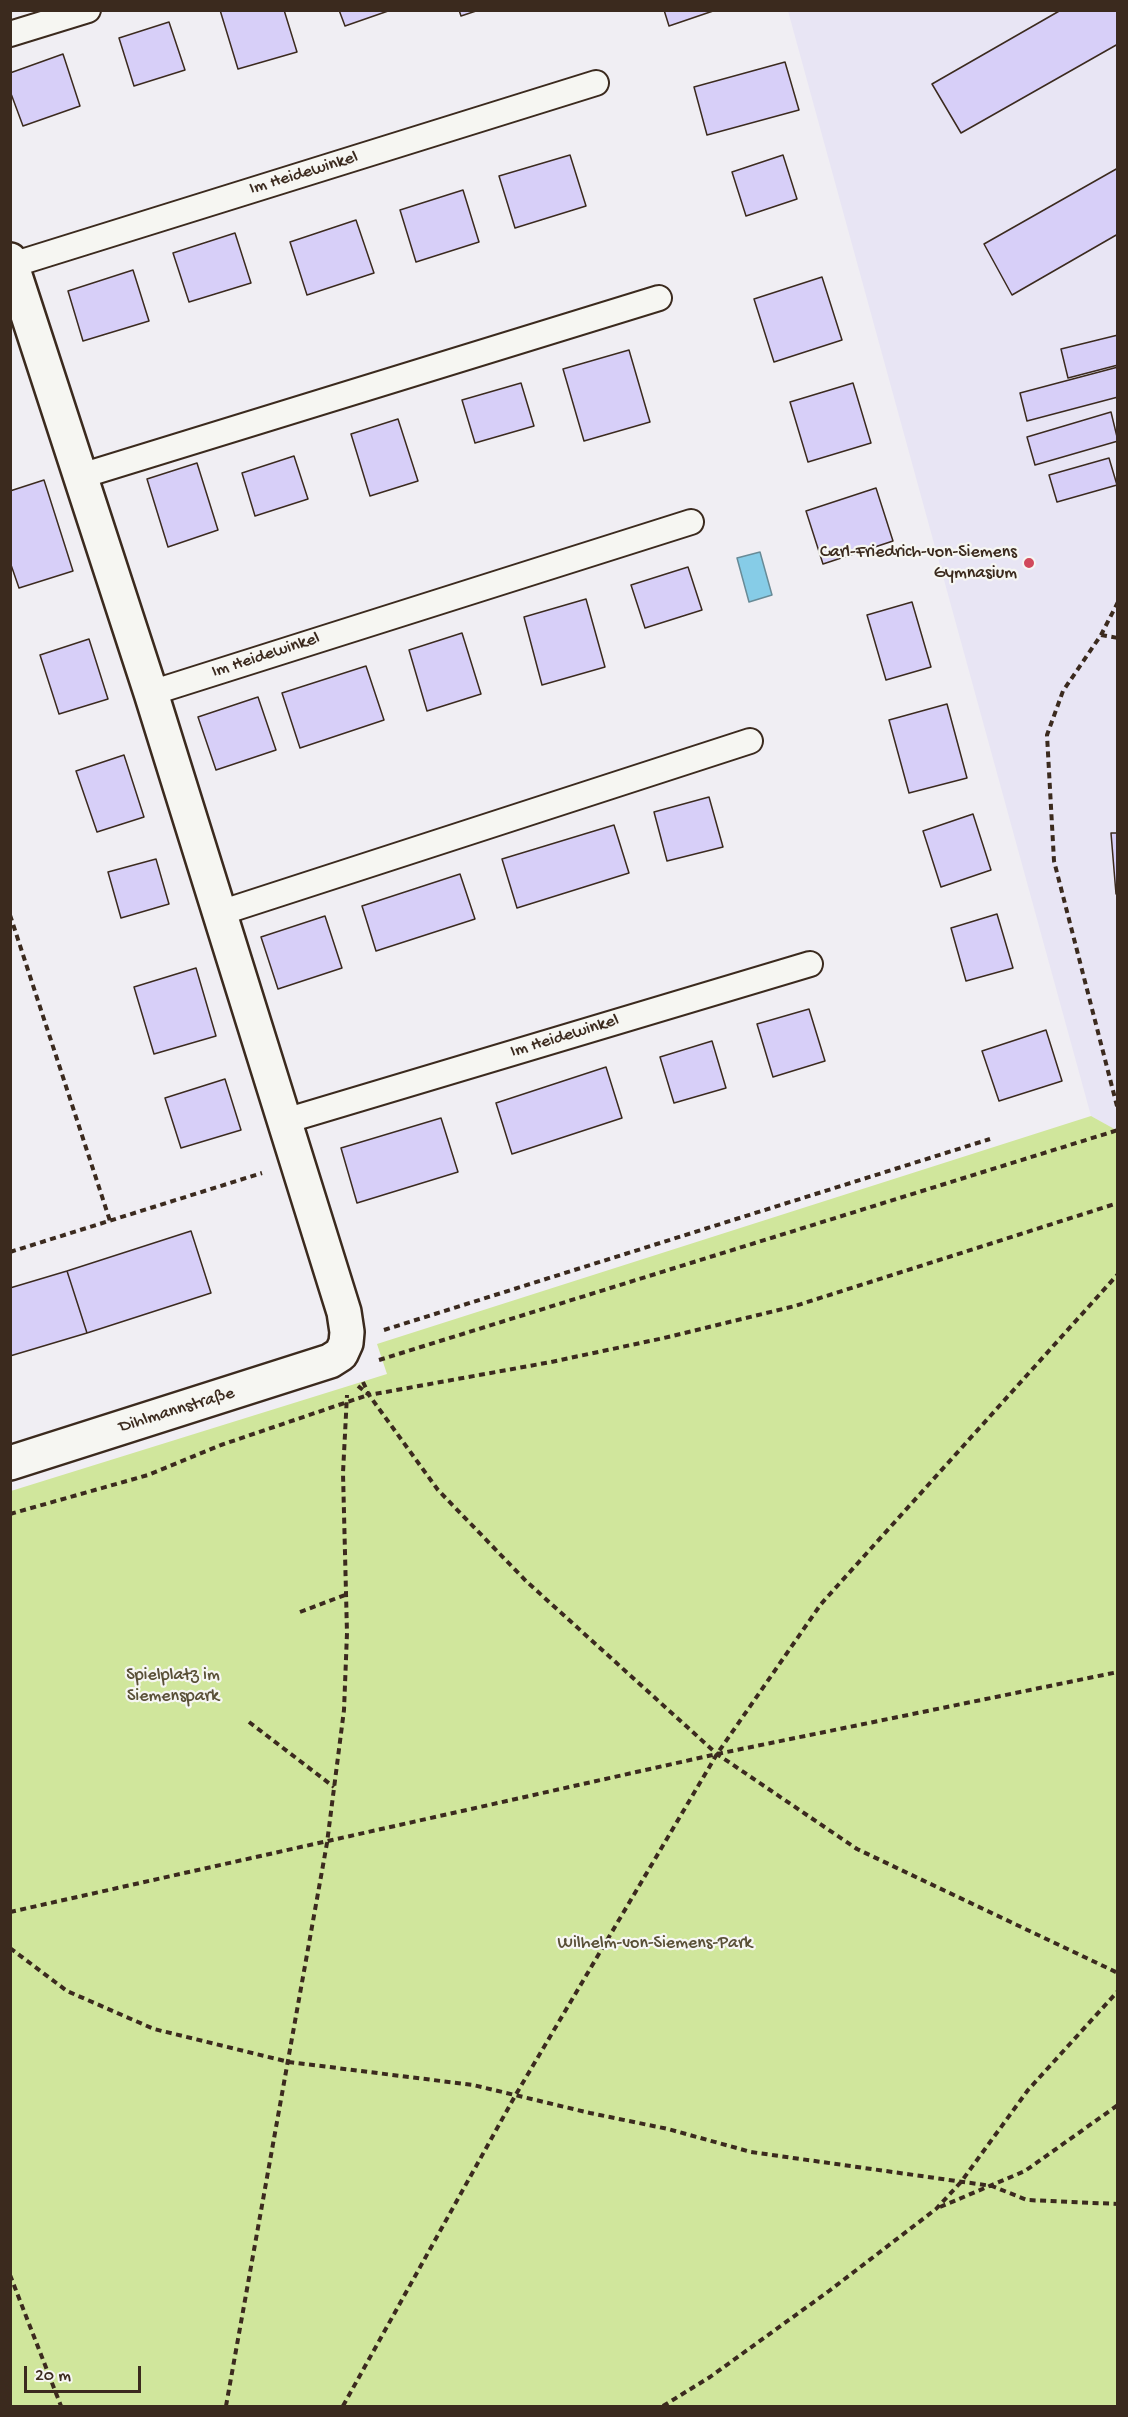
<!DOCTYPE html>
<html>
<head>
<meta charset="utf-8">
<style>
	body { margin:0 }
	#map { position:relative; width:1128px; height:2417px; overflow:hidden; background:#f0eef3; font-family:"Gochi Hand",sans-serif }
	canvas { display:block }
	.frame { position:absolute; inset:0; border:12px solid #3b2a1e; pointer-events:none }
	.scale { position:absolute; left:24px; top:2366px; width:117px; height:27px; box-sizing:border-box; border:3px solid #3b2a1e; border-top:0; padding-left:8px; font-size:18px; line-height:21px; white-space:nowrap; color:#3b2a1e; -webkit-text-stroke:4px #f6f6f2; paint-order:stroke }
</style>
</head>
<body>
<div id="map">
<canvas width="1128" height="2417"></canvas>
<div class="frame"></div>
<div class="scale">20 m</div>
</div>
<script>
const context = document.querySelector('canvas').getContext('2d');
context.lineJoin = 'round';
function fillPath(path, color) { context.fillStyle = color; context.fill(path, 'evenodd'); }
const poly = rows => new Path2D(rows.map(r => 'M' + r).join(''));
function strokePath(path, color, width, dash) { context.strokeStyle = color; context.lineWidth = width; context.lineCap = dash ? 'butt' : 'round'; context.setLineDash(dash || []); context.stroke(path); }
function label(font, color, halo, rows, align = 'center') {
  context.font = font + ' "Gochi Hand",sans-serif'; context.lineWidth = 4.5; context.setLineDash([]); context.textBaseline = 'middle'; context.strokeStyle = halo; context.fillStyle = color; for (const [text, x, y, turn = 0] of rows) {
    context.save(); context.translate(x, y); context.rotate((+turn || 0) * Math.PI / 180); context.textAlign = isNaN(turn) ? turn : align; if (halo) context.strokeText(text, 0, 0); context.fillText(text, 0, 0); context.restore();
  }
}
const built = poly([
	[788,11,1117,11,1117,1131,1091,1116]
]);
const green = poly([
	[1091,1116,1118,1131,1117,2406,11,2406,11,1491,387,1374,377,1344]
]);
const water = poly([
	[760,552,772,595,749,602,737,558,760,552]
]);
const building = poly([
	[220,10,284,10,297,52,238,69,220,10],
	[339,10,391,10,345,26,339,10],
	[459,10,479,10,461,16,459,10],
	[664,10,716,10,669,26,664,10],
	[1061,10,1118,10,1118,44,961,133,932,84,1061,10],
	[169,22,185,70,134,86,119,38,169,22],
	[63,54,80,106,23,126,10,91,10,73,63,54],
	[785,62,799,110,707,135,694,87,785,62],
	[570,155,586,206,515,228,499,176,570,155],
	[783,155,797,199,746,216,732,172,783,155],
	[1118,168,1118,234,1012,295,984,244,1118,168],
	[463,190,479,242,416,262,400,210,463,190],
	[356,220,374,273,307,295,290,242,356,220],
	[235,233,251,283,189,302,173,253,235,233],
	[133,270,149,321,83,341,68,291,133,270],
	[822,277,842,340,774,362,754,299,822,277],
	[1118,335,1118,365,1068,378,1061,349,1118,335],
	[629,350,650,422,584,441,563,369,629,350],
	[1118,367,1118,397,1027,421,1020,393,1118,367],
	[521,383,534,426,475,443,462,400,521,383],
	[853,383,871,443,808,462,790,402,853,383],
	[1111,412,1118,441,1035,465,1027,437,1111,412],
	[398,419,418,481,370,496,351,434,398,419],
	[294,456,308,499,255,516,242,473,294,456],
	[1109,458,1117,485,1057,502,1049,475,1109,458],
	[197,463,218,530,168,547,147,479,197,463],
	[44,480,73,571,19,588,10,562,10,491,44,480],
	[876,488,893,541,823,564,806,511,876,488],
	[688,567,702,610,645,628,631,585,688,567],
	[586,599,605,667,542,685,524,617,586,599],
	[912,602,931,667,886,680,867,615,912,602],
	[462,633,481,694,427,711,409,650,462,633],
	[89,639,108,699,59,714,40,655,89,639],
	[366,666,384,720,300,748,282,693,366,666],
	[258,697,276,750,216,770,198,717,258,697],
	[947,704,967,778,909,793,889,720,947,704],
	[124,755,144,817,97,832,76,771,124,755],
	[709,797,723,847,667,861,654,812,709,797],
	[973,814,991,870,941,887,923,831,973,814],
	[614,825,629,873,517,908,502,859,614,825],
	[1111,833,1118,833,1118,894,1116,894,1111,833],
	[156,859,169,904,121,918,108,872,156,859],
	[460,874,475,919,376,951,362,906,460,874],
	[997,914,1013,968,966,981,951,928,997,914],
	[325,916,342,968,278,989,261,937,325,916],
	[196,968,216,1036,154,1054,134,987,196,968],
	[809,1009,825,1061,773,1077,757,1024,809,1009],
	[1046,1030,1062,1081,999,1101,982,1051,1046,1030],
	[712,1041,726,1088,674,1103,660,1057,712,1041],
	[606,1067,622,1118,512,1154,496,1103,606,1067],
	[225,1079,241,1130,181,1148,165,1098,225,1079],
	[441,1118,458,1172,357,1203,341,1148,441,1118],
	[191,1231,211,1293,87,1333,67,1271,191,1231],
	[67,1271,87,1333,10,1356,10,1288,67,1271]
]);
const path = poly([
	[1118,602,1101,635,1063,691,1047,735,1054,861,1118,1110],
	[1101,635,1118,638],
	[10,915,110,1221],
	[10,1252,262,1173],
	[384,1330,990,1139],
	[379,1360,1118,1130],
	[363,1382,369,1395,438,1490,526,1581,717,1754,857,1849,1118,1973],
	[358,1386,369,1395,551,1362,664,1338,795,1306,1118,1203],
	[10,1514,148,1475,221,1445,368,1395],
	[300,1612,345,1595],
	[249,1722,334,1787],
	[10,1912,717,1754,1118,1672],
	[10,1948,67,1991,154,2029,289,2062,473,2085,590,2113,668,2129,751,2152,992,2186,1027,2200,1118,2204],
	[940,2207,1025,2171,1118,2105],
	[10,2275,61,2406],
	[226,2406,327,1843,344,1710,347,1633,343,1473,347,1395],
	[343,2406,515,2096,717,1754,821,1604,1118,1274],
	[663,2406,710,2377,829,2291,936,2209,961,2182,1028,2090,1118,1991]
]);
const lane = poly([
	[10,34,88,10],
	[12,265,596,83],
	[81,476,659,298],
	[151,693,691,522],
	[220,913,750,741],
	[285,1121,810,964]
]);
const street = poly([
	[10,260,151,693,344,1312,347,1332,346,1343,341,1354,330,1361,10,1463]
]);
const markers = [
	[1029,563,6,"#d1495b"]
];
const streetNames = [
	["Im Heidewinkel",304,174,-17],
	["Im Heidewinkel",266,656,-18],
	["Im Heidewinkel",565,1037,-17],
	["Dihlmannstraße",177,1411,-17]
];
const poiNames = [
	["Carl-Friedrich-von-Siemens",1017,553],
	["Gymnasium",1017,574]
];
const parkNames = [
	["Spielplatz im",173,1676],
	["Siemenspark",173,1697],
	["Wilhelm-von-Siemens-Park",655,1944]
];
fillPath(built, '#e8e5f4');
fillPath(green, '#d0e69c');
fillPath(water, '#86cce7');
strokePath(water, '#688b97', 1.5);
fillPath(building, '#d7cff8');
strokePath(building, '#3b2a1e', 1.5);
strokePath(lane, '#3b2a1e', 28);
strokePath(street, '#3b2a1e', 38);
strokePath(path, '#3b2a1e', 4, [6, 4.5]);
strokePath(lane, '#f6f6f2', 24);
strokePath(street, '#f6f6f2', 33);
for (const [x, y, r, color] of markers) { const dot = new Path2D(); dot.arc(x, y, r, 0, 2 * Math.PI); context.fillStyle = color; context.fill(dot); strokePath(dot, '#f6f6f2', 2); }
label('18px', '#3b2a1e', '#f6f6f2', streetNames);
label('18px', '#3b2a1e', '#f6f6f2', poiNames, 'right');
label('18px', '#595037', '#f6f6f2', parkNames);
</script>
</body>
</html>
